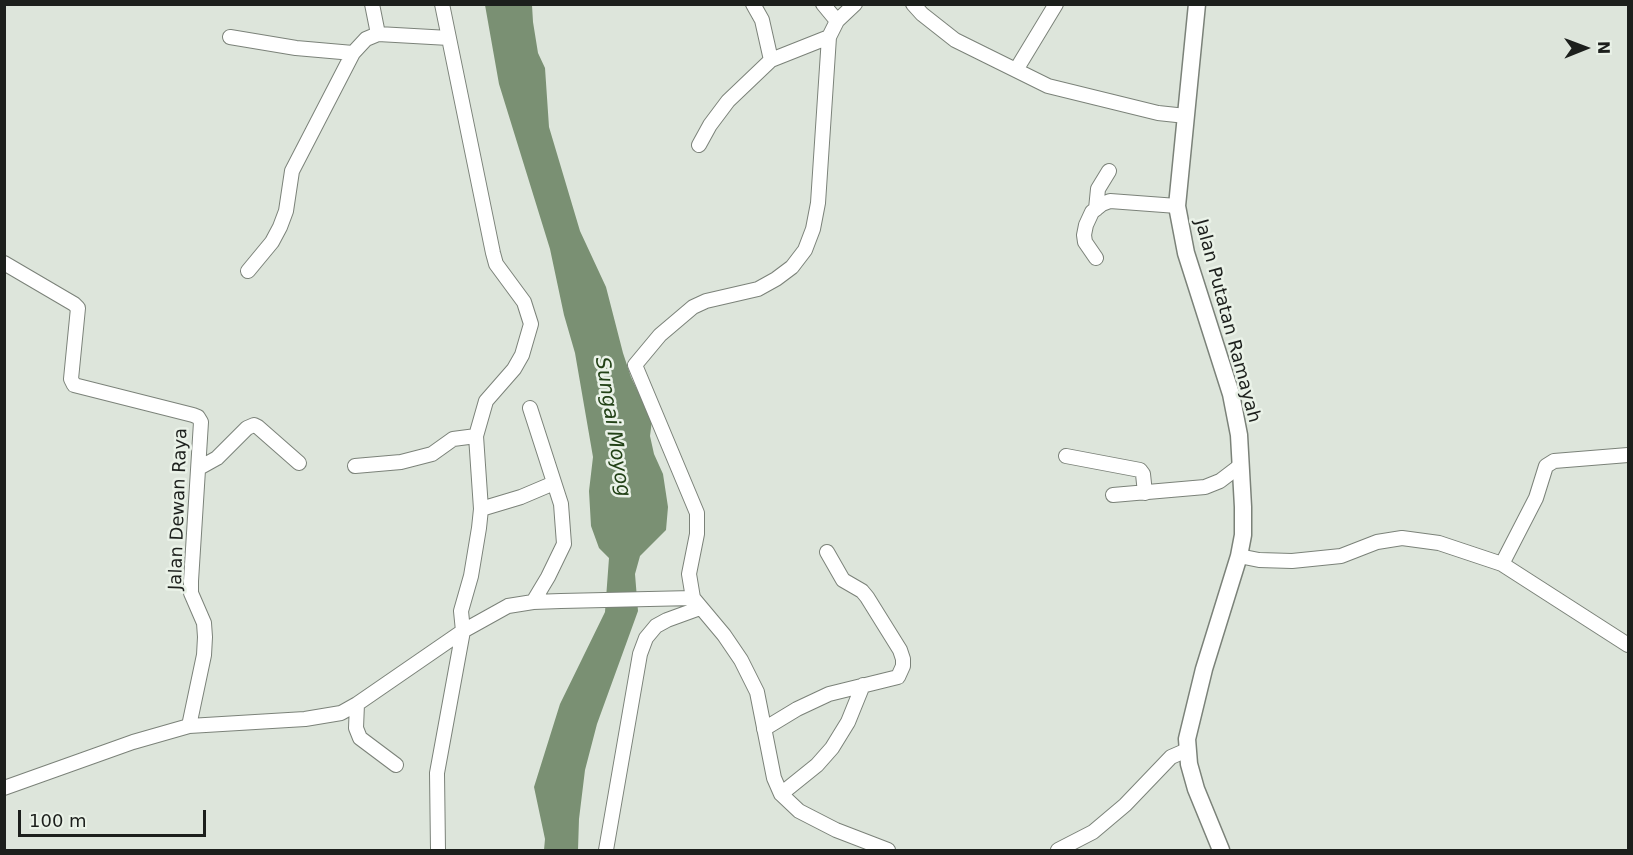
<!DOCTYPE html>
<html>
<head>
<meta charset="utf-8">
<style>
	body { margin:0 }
	#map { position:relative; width:1633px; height:855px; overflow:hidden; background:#dde5db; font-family:"DejaVu Sans",sans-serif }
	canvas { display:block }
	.frame { position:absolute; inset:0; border:6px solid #1c1f1c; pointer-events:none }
	.north { position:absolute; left:1555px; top:18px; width:60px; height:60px; -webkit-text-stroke:4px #eaf2e8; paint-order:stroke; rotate:89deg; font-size:16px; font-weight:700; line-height:24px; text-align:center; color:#1c1f1c }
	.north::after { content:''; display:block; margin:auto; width:21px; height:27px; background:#1c1f1c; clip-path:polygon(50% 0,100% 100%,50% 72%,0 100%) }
	.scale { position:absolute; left:18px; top:810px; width:188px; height:27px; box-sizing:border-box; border:3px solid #1c1f1c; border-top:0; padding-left:8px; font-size:18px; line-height:21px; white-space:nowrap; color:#1c1f1c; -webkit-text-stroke:4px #eaf2e8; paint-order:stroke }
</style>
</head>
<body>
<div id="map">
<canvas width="1633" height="855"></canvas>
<div class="frame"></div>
<div class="north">N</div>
<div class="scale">100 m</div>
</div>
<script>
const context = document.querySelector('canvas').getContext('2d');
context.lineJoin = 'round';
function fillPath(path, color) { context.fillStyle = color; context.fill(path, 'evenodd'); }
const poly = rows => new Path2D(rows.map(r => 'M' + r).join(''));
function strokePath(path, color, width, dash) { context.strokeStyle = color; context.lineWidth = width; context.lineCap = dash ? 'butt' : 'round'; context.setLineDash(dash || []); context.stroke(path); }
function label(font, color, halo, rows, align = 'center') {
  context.font = font + ' "DejaVu Sans",sans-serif'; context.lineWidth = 5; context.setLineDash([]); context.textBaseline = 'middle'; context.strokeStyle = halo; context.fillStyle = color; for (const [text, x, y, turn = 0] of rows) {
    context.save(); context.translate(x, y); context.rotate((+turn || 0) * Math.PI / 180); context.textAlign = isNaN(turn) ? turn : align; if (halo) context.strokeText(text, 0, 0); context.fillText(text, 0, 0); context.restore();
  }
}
const water = poly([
	[485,5,532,5,533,22,538,53,545,68,549,127,580,231,606,287,623,353,631,377,652,420,650,436,654,454,663,474,668,507,666,530,640,556,635,574,638,611,597,724,585,770,579,819,578,850,544,850,545,839,534,787,560,704,605,612,609,558,599,548,591,526,589,491,593,457,575,353,564,315,550,249,499,84]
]);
const minor = poly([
	[372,4,378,34],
	[753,4,762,20,771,60],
	[823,4,837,21],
	[913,4,922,14,955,40,1048,86,1158,113,1186,116],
	[230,37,296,48,353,53],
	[1016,70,1056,4],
	[699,145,710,125,728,101,771,60,829,37],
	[1096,209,1098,189,1109,171],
	[1096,258,1085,242,1084,235,1086,225,1092,212,1102,204,1110,201,1177,206],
	[4,263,74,304,78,308,71,379,74,385,193,415,198,417,201,422,191,581,191,593,204,623,205,637,204,655,189,726],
	[248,271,272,242,280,227,286,211,292,171,353,53,366,39,378,34,449,38],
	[530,408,561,504,564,544,548,577,533,602],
	[1066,456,1140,470,1143,474,1145,493],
	[355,466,401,462,432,454,453,439,476,436],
	[199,468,217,458,247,428,254,425,258,427,299,463],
	[1113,495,1205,487,1220,481,1241,465],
	[481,509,521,497,554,483],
	[1239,556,1259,560,1292,561,1341,556,1377,542,1402,538,1439,543,1502,564,1628,645],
	[1502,564,1536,498,1546,466,1554,461,1628,455],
	[693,598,689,574,697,534,697,513,635,365,660,335,693,307,706,301,758,289,776,279,792,267,805,250,813,229,818,203,829,37,837,21,855,4],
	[357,704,356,728,360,738,396,765],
	[764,729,797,709,829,694,898,677,903,666,903,659,900,650,867,597,862,591,843,580,827,552],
	[4,788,133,742,189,726,305,719,341,713,357,704,463,631,508,606,533,602,561,601,693,598,724,635,741,660,757,692,774,778,781,794,799,811,836,830,888,850],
	[781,794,817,765,832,748,848,722,863,685],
	[438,850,437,773,463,631,461,611,471,576,479,528,481,509,476,436,486,401,514,369,522,355,531,324,524,302,496,264,493,253,442,4],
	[606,850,640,654,646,638,656,626,667,620,700,608],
	[1058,850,1093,832,1125,805,1171,757,1187,750]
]);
const major = poly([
	[1197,4,1177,206,1186,253,1231,394,1239,435,1243,507,1243,535,1239,556,1204,669,1187,739,1189,764,1196,789,1221,850]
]);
const streetNames = [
	["Jalan Putatan Ramayah",1227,321,75],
	["Jalan Dewan Raya",179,509,-88]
];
const waterNames = [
	["Sungai Moyog",612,427,81]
];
fillPath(water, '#7a9073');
strokePath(minor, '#7b8279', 16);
strokePath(major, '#7b8279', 19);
strokePath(minor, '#fff', 14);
strokePath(major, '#fff', 16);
label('18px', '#1c1f1c', '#eaf2e8', streetNames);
label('italic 20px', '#224116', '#eaf2e8', waterNames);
</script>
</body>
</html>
